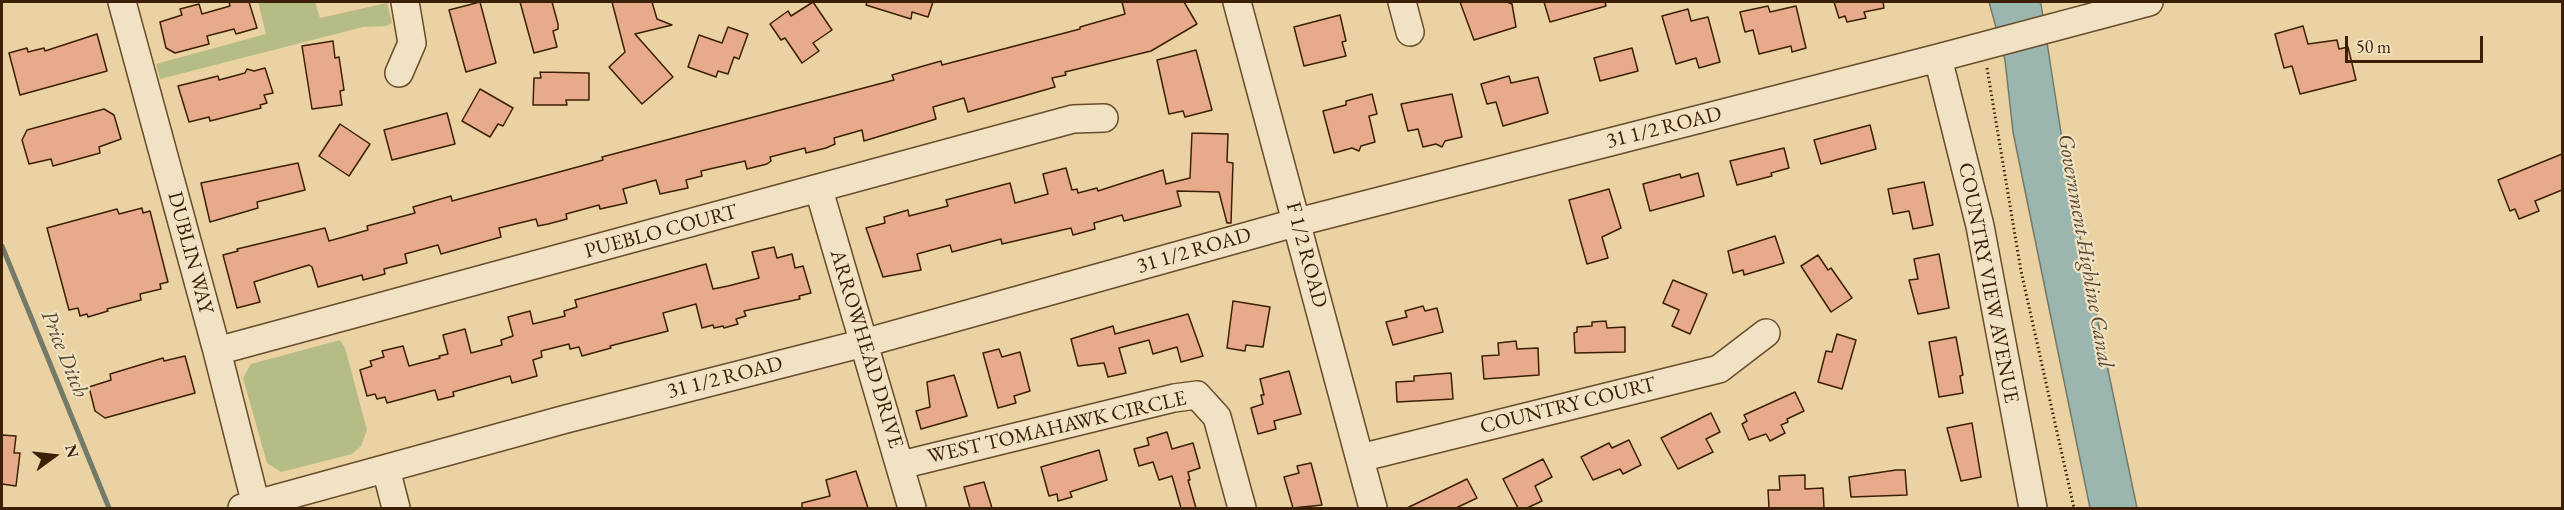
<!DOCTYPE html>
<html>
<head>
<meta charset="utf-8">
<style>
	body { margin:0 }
	#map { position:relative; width:2564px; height:510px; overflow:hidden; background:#ead2a2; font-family:"EB Garamond",serif }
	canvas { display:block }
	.frame { position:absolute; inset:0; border:3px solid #3c2005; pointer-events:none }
	.north { position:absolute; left:24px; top:426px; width:60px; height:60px; -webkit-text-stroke:4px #f1e2c3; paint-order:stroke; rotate:75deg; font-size:16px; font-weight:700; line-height:24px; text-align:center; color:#3c2005 }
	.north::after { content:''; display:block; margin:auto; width:21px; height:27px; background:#3c2005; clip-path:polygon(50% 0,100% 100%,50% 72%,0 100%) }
	.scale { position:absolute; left:2345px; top:36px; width:138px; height:27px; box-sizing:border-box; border:3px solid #3c2005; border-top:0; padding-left:8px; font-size:18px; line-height:21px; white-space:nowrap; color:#3c2005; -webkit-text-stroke:4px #f1e2c3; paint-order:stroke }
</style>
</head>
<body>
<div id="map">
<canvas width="2564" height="510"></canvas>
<div class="frame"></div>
<div class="north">N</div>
<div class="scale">50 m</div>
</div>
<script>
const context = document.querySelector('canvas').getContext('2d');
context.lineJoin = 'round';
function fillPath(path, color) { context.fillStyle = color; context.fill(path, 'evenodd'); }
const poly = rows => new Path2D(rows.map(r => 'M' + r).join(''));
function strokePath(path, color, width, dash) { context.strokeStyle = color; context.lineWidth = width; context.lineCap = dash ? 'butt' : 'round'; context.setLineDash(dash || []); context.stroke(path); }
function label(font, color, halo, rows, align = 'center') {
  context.font = font + ' "EB Garamond",serif'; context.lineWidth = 4.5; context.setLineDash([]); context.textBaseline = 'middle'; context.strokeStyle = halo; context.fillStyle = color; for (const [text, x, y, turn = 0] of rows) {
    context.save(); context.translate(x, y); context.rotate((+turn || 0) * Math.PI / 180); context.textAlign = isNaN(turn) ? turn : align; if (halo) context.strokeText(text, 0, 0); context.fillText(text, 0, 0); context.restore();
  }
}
const green = poly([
	[258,2,315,2,320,18,387,3,392,23,386,26,363,27,160,79,156,64,266,34],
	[340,340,345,348,367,430,361,446,352,454,281,472,267,463,243,378,251,364]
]);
const water = poly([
	[1989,2,2039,2,2041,4,2069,184,2137,508,2090,508,2013,132,2005,60,1989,2]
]);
const stream = poly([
	[2,246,109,508]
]);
const building = poly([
	[229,2,249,2,257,28,236,34,234,29,207,36,209,44,175,53,166,48,160,22,182,15,180,9,199,4,202,14,230,6,229,2],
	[480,2,496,63,466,72,449,10,480,2],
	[520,2,552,2,558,24,558,29,553,31,557,47,534,53,520,2],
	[612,2,652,2,657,19,672,25,635,34,673,77,642,104,609,67,625,52,612,2],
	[813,2,832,30,813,43,819,51,802,63,785,38,781,40,770,24,788,11,791,16,813,2],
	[867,2,933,2,928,17,912,12,911,19,866,5,867,2],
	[1122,2,1184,2,1197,24,1151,51,1065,72,1066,75,1052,78,1055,87,968,112,964,98,933,107,936,119,864,141,862,130,834,138,835,144,826,148,806,153,805,148,770,157,771,161,767,164,747,169,745,161,701,171,702,176,686,180,688,188,669,192,660,194,656,180,623,189,627,203,600,209,599,205,566,214,567,219,548,224,538,226,536,219,499,228,501,237,441,254,438,245,405,254,407,263,384,269,385,274,363,280,362,275,318,287,312,267,309,265,276,275,254,282,260,302,237,308,223,255,238,251,237,249,325,228,329,241,368,230,367,226,415,213,413,207,451,196,452,201,526,181,603,160,602,157,894,80,892,75,941,61,942,65,1080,29,1080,27,1125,14,1122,2],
	[1460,2,1507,2,1512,4,1516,27,1474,40,1460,2],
	[1544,2,1605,2,1606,6,1550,22,1544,2],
	[1834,2,1883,2,1884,8,1864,12,1866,18,1847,22,1845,16,1839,18,1834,2],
	[1768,6,1770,12,1796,6,1806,48,1792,52,1791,46,1759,54,1753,30,1745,32,1740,12,1768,6],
	[1688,9,1691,21,1708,17,1720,62,1699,68,1696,58,1676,64,1662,16,1688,9],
	[1340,15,1346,41,1342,42,1346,56,1304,66,1294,27,1340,15],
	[2303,26,2308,44,2337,40,2339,49,2348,47,2356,80,2300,94,2292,66,2284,68,2275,34,2303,26],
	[728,27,748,34,739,59,734,57,728,74,718,71,716,77,688,67,699,35,722,43,728,27],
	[97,34,107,71,20,95,9,53,27,48,28,52,44,48,45,51,97,34],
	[333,41,335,58,339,57,344,90,340,91,342,105,312,109,302,46,333,41],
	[1632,48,1638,71,1600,81,1594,58,1632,48],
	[1196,50,1212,110,1185,117,1183,111,1169,114,1157,60,1196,50],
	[265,68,273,93,264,95,267,103,260,105,261,108,210,121,209,117,189,122,178,86,218,76,219,80,245,73,247,69,254,71,265,68],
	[540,72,589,73,589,100,566,100,567,105,533,105,534,78,541,78,540,72],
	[1509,76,1511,83,1538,77,1548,113,1503,126,1496,102,1487,104,1481,84,1509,76],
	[480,89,513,108,503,126,498,124,490,137,462,121,480,89],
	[1372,94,1377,114,1369,116,1375,142,1361,146,1359,151,1352,148,1334,153,1323,111,1346,105,1346,101,1372,94],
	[1452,94,1462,137,1445,141,1442,147,1436,144,1423,147,1418,129,1408,131,1401,104,1452,94],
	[104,109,114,115,121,139,99,147,100,153,53,166,51,159,29,164,22,140,27,130,104,109],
	[447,113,455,144,392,160,384,130,447,113],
	[340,124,370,144,349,176,319,156,340,124],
	[1870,125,1876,149,1821,164,1814,140,1870,125],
	[1192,133,1228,134,1227,162,1233,163,1231,223,1227,223,1219,192,1177,191,1181,206,1124,221,1122,215,1094,223,1095,229,1073,235,1071,228,1002,244,1001,239,952,252,950,245,917,254,921,270,883,277,866,228,885,223,884,217,908,210,909,216,948,206,946,200,1010,183,1015,203,1048,194,1043,174,1066,168,1072,190,1077,189,1078,193,1097,188,1098,191,1163,170,1166,184,1190,178,1192,133],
	[1784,148,1789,168,1771,173,1772,176,1737,185,1730,161,1784,148],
	[2562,154,2562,190,2535,201,2539,211,2519,219,2515,209,2510,211,2498,180,2562,154],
	[298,163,305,190,257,202,258,208,210,222,201,183,298,163],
	[1698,173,1704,196,1650,211,1643,184,1680,174,1681,178,1698,173],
	[1924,182,1933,225,1913,229,1909,211,1893,214,1888,189,1924,182],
	[1609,189,1621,228,1602,237,1608,258,1587,264,1569,200,1609,189],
	[142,208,143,213,150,211,168,282,160,284,161,289,140,294,141,300,107,309,108,311,88,317,87,314,80,316,78,308,69,310,47,228,117,209,119,214,142,208],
	[1775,236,1784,263,1744,275,1743,270,1733,273,1728,251,1775,236],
	[774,247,777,258,792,254,795,268,803,266,811,293,799,296,800,299,744,311,746,316,736,319,738,324,724,328,723,326,714,328,713,325,702,328,696,304,663,313,668,331,610,346,611,348,582,356,579,347,570,349,569,344,541,351,542,357,533,360,537,376,512,383,510,376,453,392,454,396,438,400,435,390,387,403,385,397,377,399,375,394,367,396,360,370,372,366,370,361,384,357,382,351,403,346,409,366,440,358,439,356,448,354,443,335,465,329,471,353,502,345,501,340,513,336,508,317,530,311,533,324,565,316,564,311,577,307,575,300,706,264,713,289,728,286,759,278,752,252,774,247],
	[1939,254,1949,308,1918,314,1909,280,1918,279,1914,259,1939,254],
	[1818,255,1828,270,1831,268,1852,298,1831,312,1801,266,1818,255],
	[1673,280,1707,294,1690,334,1672,326,1679,310,1663,303,1673,280],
	[1233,301,1270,307,1263,347,1246,345,1245,351,1227,348,1233,301],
	[1423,306,1425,311,1437,308,1443,332,1393,345,1386,322,1407,317,1405,311,1423,306],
	[1188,314,1203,356,1181,362,1177,347,1153,354,1149,340,1119,348,1126,373,1108,377,1104,363,1078,366,1071,339,1113,326,1115,334,1188,314],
	[1606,321,1607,328,1625,327,1625,352,1575,353,1574,333,1577,332,1577,327,1592,326,1592,322,1606,321],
	[1837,334,1856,340,1842,389,1818,382,1826,351,1832,352,1837,334],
	[1956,337,1963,375,1960,376,1963,393,1939,397,1929,342,1956,337],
	[1516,341,1517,349,1538,348,1539,375,1484,379,1482,356,1499,355,1498,343,1516,341],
	[999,349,1002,357,1020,352,1030,391,1014,396,1016,403,998,408,983,353,999,349],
	[185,356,195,393,105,418,95,411,89,387,111,380,110,374,163,358,164,361,185,356],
	[1289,371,1301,414,1274,421,1276,429,1258,434,1251,408,1263,404,1261,395,1264,395,1260,379,1289,371],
	[1451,373,1453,399,1397,402,1396,382,1414,381,1414,376,1451,373],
	[954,375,967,416,921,429,916,411,930,407,927,382,954,375],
	[1795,392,1804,411,1787,419,1788,422,1781,425,1785,433,1770,441,1766,434,1749,440,1742,424,1747,421,1744,415,1795,392],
	[1711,413,1720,432,1706,439,1713,452,1678,469,1661,438,1711,413],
	[1972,423,1981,477,1961,481,1947,428,1972,423],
	[1167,432,1172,449,1193,443,1200,468,1188,472,1190,480,1188,480,1196,508,1181,508,1172,476,1159,480,1153,462,1139,466,1134,449,1149,445,1147,438,1167,432],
	[2,435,16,436,14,453,20,453,16,486,2,484,2,435],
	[1629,440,1641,465,1623,474,1620,469,1593,480,1581,457,1609,443,1612,448,1629,440],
	[1099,450,1107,480,1070,492,1072,497,1058,501,1057,494,1049,496,1041,467,1099,450],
	[1543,459,1552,477,1535,486,1542,501,1527,508,1518,508,1503,479,1543,459],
	[1311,463,1322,505,1293,508,1284,477,1299,473,1297,466,1311,463],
	[1896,470,1905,470,1907,495,1851,497,1849,477,1896,470],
	[856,471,868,508,802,508,802,503,830,496,826,480,856,471],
	[1805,475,1805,489,1823,488,1824,508,1769,508,1768,490,1780,490,1779,476,1805,475],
	[1467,479,1477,498,1456,508,1407,508,1467,479],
	[984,482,992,508,970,508,964,487,984,482]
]);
const path = poly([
	[1987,68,2021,271,2074,508]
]);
const minor = poly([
	[122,2,217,351,256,505],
	[1237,2,1373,508],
	[1402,2,1410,32],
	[1938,58,1980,226,2033,508],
	[399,73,412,43,405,2],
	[819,190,912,508],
	[217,351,1073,119,1104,118],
	[1360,458,1719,369,1766,333],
	[901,465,1174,398,1197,395,1217,417,1242,508],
	[386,469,396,508],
	[242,508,566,419,864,343,1298,222,1938,58,2149,2]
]);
const streetNames = [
	["31 1/2 ROAD",1664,128,-14],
	["PUEBLO COURT",661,232,-15],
	["31 1/2 ROAD",1194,251,-16],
	["DUBLIN WAY",190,253,75],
	["F 1/2 ROAD",1306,255,75],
	["COUNTRY VIEW AVENUE",1988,283,79],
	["ARROWHEAD DRIVE",866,349,73],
	["31 1/2 ROAD",725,378,-14],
	["COUNTRY COURT",1568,406,-14],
	["WEST TOMAHAWK CIRCLE",1057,428,-13]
];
const waterNames = [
	["Government Highline Canal",2085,251,80],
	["Price Ditch",64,354,68]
];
fillPath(green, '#b6bc85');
fillPath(water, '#9ab6ae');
strokePath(water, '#747a6a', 1.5);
strokePath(stream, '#747a6a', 5);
fillPath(building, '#e7aa8b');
strokePath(building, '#3c2005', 1.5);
strokePath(minor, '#684c2c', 30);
strokePath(path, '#3c2005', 3, [1.5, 3]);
strokePath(minor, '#f1e2c3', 27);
label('21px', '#3c2005', '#f1e2c3', streetNames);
label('italic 22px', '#54462f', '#f1e2c3', waterNames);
</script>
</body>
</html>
